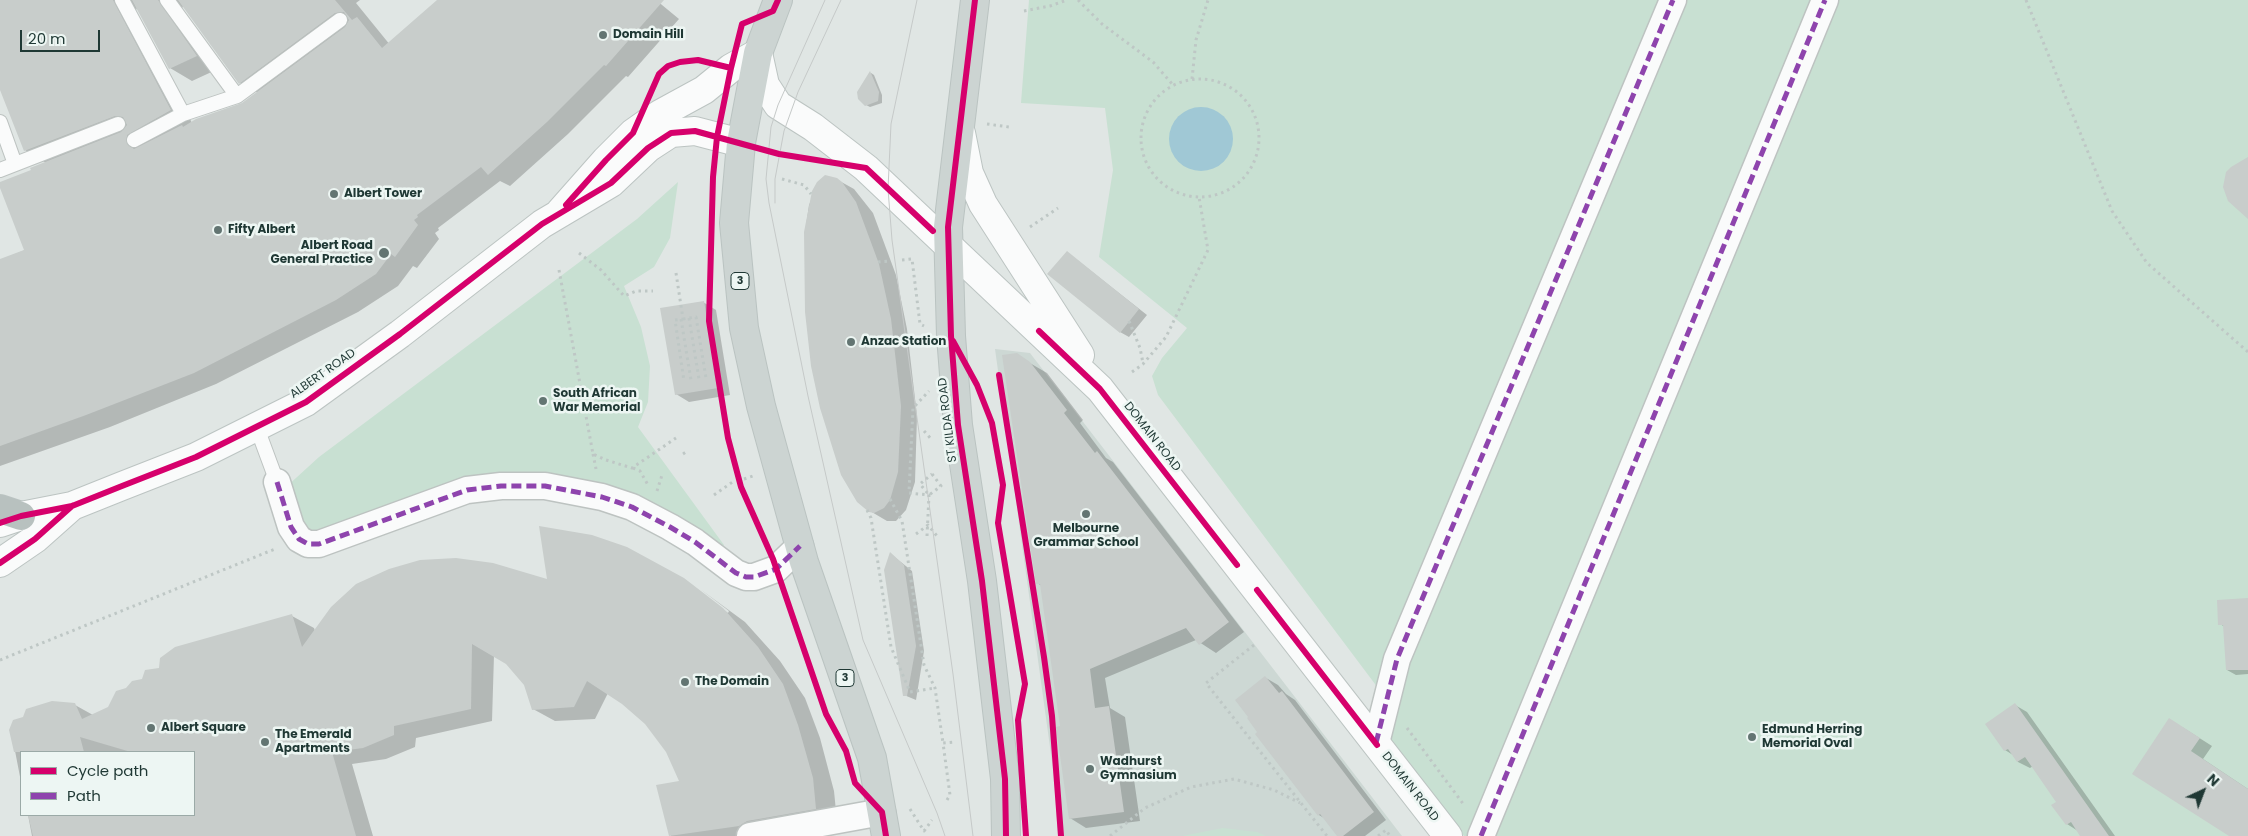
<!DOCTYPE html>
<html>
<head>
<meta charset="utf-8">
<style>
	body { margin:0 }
	#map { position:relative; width:2248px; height:836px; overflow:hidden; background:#e0e6e4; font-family:Poppins,sans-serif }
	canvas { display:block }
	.legend { position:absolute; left:20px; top:751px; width:175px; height:65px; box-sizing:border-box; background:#edf6f3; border:1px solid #9baaa7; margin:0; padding:6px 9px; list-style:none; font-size:15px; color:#1f3834 }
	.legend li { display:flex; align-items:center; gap:10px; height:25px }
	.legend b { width:25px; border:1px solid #9baaa7 }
	.north { position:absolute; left:2178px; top:766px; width:50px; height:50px; -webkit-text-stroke:4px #edf6f3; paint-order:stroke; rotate:43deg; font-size:14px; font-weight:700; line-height:20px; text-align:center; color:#1f3834 }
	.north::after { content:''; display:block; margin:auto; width:18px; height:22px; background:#1f3834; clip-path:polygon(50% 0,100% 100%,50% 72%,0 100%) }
	.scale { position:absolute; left:20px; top:30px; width:80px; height:22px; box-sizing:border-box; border:2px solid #1f3834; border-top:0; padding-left:6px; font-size:15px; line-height:18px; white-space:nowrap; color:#1f3834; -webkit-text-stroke:4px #edf6f3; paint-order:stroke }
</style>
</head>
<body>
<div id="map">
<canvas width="2248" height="836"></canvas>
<ul class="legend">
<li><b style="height:6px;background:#d6006c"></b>Cycle path</li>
<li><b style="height:6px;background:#8e44ad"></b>Path</li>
</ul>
<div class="north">N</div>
<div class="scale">20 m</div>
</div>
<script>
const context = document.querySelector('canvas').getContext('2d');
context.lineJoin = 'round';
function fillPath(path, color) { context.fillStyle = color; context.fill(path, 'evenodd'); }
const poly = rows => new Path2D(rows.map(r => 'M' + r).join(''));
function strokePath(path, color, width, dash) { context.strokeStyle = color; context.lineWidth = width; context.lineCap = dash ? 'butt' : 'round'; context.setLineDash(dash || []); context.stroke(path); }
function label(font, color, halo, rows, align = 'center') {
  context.font = font + ' Poppins,sans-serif'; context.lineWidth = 5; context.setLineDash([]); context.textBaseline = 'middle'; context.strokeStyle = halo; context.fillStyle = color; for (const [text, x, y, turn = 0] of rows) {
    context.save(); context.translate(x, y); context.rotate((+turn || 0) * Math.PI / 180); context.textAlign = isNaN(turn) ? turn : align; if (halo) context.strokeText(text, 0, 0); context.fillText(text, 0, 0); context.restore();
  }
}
const built = poly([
	[995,349,1030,353,1402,836,1058,836,1054,776]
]);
const green = poly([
	[1029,0,2248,0,2248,836,1464,836,1387,735,1396,712,1158,395,1152,376,1162,358,1187,328,1099,257,1113,170,1105,108,1021,103],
	[678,182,670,238,654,267,624,286,641,327,650,366,648,402,638,427,724,545,721,548,547,480,311,536,285,488,319,457,637,219],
	[1223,828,1257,832,1266,836,1182,836]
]);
const water = poly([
	'1169 139a32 32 0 1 1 64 0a32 32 0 1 1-64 0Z'
]);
const shadow = poly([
	[0,0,360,0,356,3,395,51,440,0,656,0,679,19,628,77,626,76,568,134,510,186,500,181,438,228,439,230,435,233,439,239,417,268,413,266,398,286,358,312,216,384,110,427,0,466,0,260,25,250,0,184,33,171,46,163,25,150,0,87],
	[183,6,240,83,258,93,243,104,192,123,135,12,137,8,170,68,192,81,218,69,180,13],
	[871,73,874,75,882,95,882,103,870,107,866,105],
	[836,179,854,189,873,213,896,275,907,329,917,416,915,482,906,510,896,521,887,521,870,511,805,232,809,205,818,183],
	[1067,252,1147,315,1129,337,1120,332],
	[703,302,716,310,730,395,689,402,676,394],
	[1016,355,1047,373,1083,420,1080,423,1106,458,1113,462,1244,632,1216,653,1196,640,1105,678,1110,708,1125,717,1140,821,1086,828,1070,818,1061,727,1042,586,1037,583],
	[891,554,912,571,924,651,916,700,904,695],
	[683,579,728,613,729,611,700,589,745,622,780,661,805,698,820,738,834,791,837,821,763,836,671,836,657,786,681,782,668,752,646,724,623,703,608,693,595,719,555,721,533,709,525,685,507,663,494,655,492,721,416,738,415,747,386,759,352,764,373,836,32,836,28,815,194,815,194,752,21,752,21,782,11,730,75,705,93,715,109,708,127,689,160,669,292,616,314,628,315,631,549,580],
	[2248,600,2248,674,2236,675,2227,670,2225,627,2220,624],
	[1266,678,1278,685,1286,694,1295,700,1386,820,1365,836,1339,836,1324,818,1319,815],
	[2015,705,2027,712,2115,836,2082,836,2078,831,2067,824,2053,805,2058,802,2033,766,2030,768,2018,762,2013,755,2005,750],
	[2182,727,2212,746,2203,759,2248,789,2248,833,2246,836,2231,836,2134,774]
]);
const building = poly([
	[0,0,113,0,171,110,127,135,127,144,134,149,182,125,183,127,196,119,242,103,345,27,349,20,344,12,335,13,239,84,178,0,335,0,352,20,357,17,382,48,437,0,664,0,606,66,604,65,547,122,488,175,481,167,417,215,418,217,414,220,418,225,395,257,391,254,376,274,336,300,194,373,86,415,0,446,0,259,24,250,0,188,0,182,31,170,30,168,121,132,127,125,123,117,115,116,24,151,0,90],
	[132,0,158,0,197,56,169,69],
	[870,71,879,92,878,101,865,106,858,99,857,92],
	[2248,157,2248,219,2228,201,2223,187,2226,172,2231,167],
	[825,175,837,178,842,182,856,202,879,264,891,319,901,406,898,472,890,500,884,508,874,513,869,512,857,502,841,475,820,408,811,366,805,312,804,232,812,191,817,182],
	[1067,251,1139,309,1120,333,1047,274],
	[704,301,718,388,675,395,660,308],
	[1017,353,1030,362,1067,410,1064,413,1095,453,1097,451,1229,622,1199,645,1186,628,1090,669,1095,708,1109,706,1124,812,1069,819,1056,727,1060,726,1040,584,1036,584,1002,355],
	[539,526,592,535,627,547,684,578,723,608,758,647,783,684,798,725,813,778,816,809,747,821,739,826,669,836,656,785,679,781,666,752,645,724,622,704,587,681,574,707,532,710,524,685,506,664,472,644,471,709,394,726,394,735,363,748,332,752,356,836,33,836,28,815,194,815,194,752,131,752,80,737,84,752,14,752,9,730,13,720,23,717,26,709,52,701,75,703,82,719,108,707,116,691,126,688,132,681,142,679,145,670,159,668,160,658,175,647,292,614,302,647,331,607,356,584,389,569,420,560,456,558,493,563,547,579],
	[890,552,904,565,916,646,907,696,903,696,884,570],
	[2248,598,2248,670,2226,670,2223,625,2218,625,2217,600],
	[1265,676,1279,693,1282,691,1374,812,1343,836,1337,836,1320,814,1318,816,1255,734,1257,732,1247,718,1248,717,1235,700],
	[2015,703,2061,768,2109,836,2080,836,2071,822,2066,825,2051,805,2056,802,2025,757,2017,762,2008,749,2004,751,1985,724],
	[2169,718,2200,738,2191,751,2248,789,2248,836,2229,836,2132,774]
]);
const path = poly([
	[1078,0,1102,24,1153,62,1173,85],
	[2026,0,2112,211,2147,263,2248,352],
	[1024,11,1050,6,1067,0],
	[1192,79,1196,40,1208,0],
	'1141 138a59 59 0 1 1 118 0a59 59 0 1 1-118 0Z',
	[987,124,1009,127],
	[782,179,804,185,811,194],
	[1030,227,1058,208],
	[579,253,601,270,624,296,636,291,653,291],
	[902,260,912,259,920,324,924,326],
	[878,262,889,261],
	[559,270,593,454,606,460,632,468,676,438],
	[676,273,683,319,675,320,684,381],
	[689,318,699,379],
	[681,319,691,380],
	[683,319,696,317,706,378],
	[1129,321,1140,348,1143,363],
	[1132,372,1143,364,1166,337,1208,250,1199,197],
	[924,431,932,440],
	[593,454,596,469],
	[683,454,686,452],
	[633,468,640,471,648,485],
	[932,474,941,486,929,495,920,484,932,474],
	[744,479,753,476],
	[657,491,662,475],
	[714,495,734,481],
	[890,499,902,521,924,665,935,688,943,743],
	[867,510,871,518,891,647,910,692,935,688],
	[916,534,928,525,937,536],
	[927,536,929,495,909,493,913,408,929,391],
	[1254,645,1206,683,1327,836],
	[0,660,275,549],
	[1407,728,1464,805],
	[947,800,950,795,943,743,955,742],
	[910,809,924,831,932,820],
	[1110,836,1145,808,1191,787,1234,779,1274,790,1300,803],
	[1378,836,1386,830,1390,836]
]);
const lane = poly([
	[122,0,183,114],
	[167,0,237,96],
	[0,122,15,164],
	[134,140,183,114,237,96,340,20],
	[0,170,118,124],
	[257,428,277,482]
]);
const street = poly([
	[277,482,291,527,299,539,308,544,319,544,467,490,501,486,545,486,602,497,632,507,670,527,695,542,736,573,746,577,754,577,776,569,800,546],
	[1376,743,1397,659,1673,0],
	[750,836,882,812],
	[1481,836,1825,0]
]);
const secondary = poly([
	[961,133,969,173,983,204,1080,355],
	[560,212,606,160,633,133,660,114,704,90,731,68,758,53,765,85,778,105,813,127,866,168,1100,389,1448,836],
	[0,523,21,516,72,506,122,486,196,457,306,402,400,334,542,224,611,183,648,148,671,133,695,131,741,143],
	[0,563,35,539,71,507]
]);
const primary = poly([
	[778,0,758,53,741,143,734,223,744,328,761,406,804,562,872,758,886,836],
	[975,0,948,227,951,336,958,425,982,581,1005,779,1006,836]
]);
const highway = poly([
	[0,509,21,516]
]);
const tram = poly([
	[825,0,778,105,771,127,766,179,769,203,808,396,863,640,937,813,945,836],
	[917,0,891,124,888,189,892,240,953,674,973,836],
	[775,203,775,179,784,131,798,92,841,0]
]);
const quiet = poly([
	[277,482,291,527,299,539,308,544,319,544,467,490,501,486,545,486,602,497,632,507,670,527,695,542,736,573,746,577,754,577,776,569,800,546],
	[1376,743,1397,659,1673,0],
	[1481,836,1825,0]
]);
const cycleway = poly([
	[778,0,773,11,742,24,731,68,717,137,713,177,709,321,728,438,741,487,773,559,826,714,846,751,855,783,882,812,886,836],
	[975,0,948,227,951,336,958,425,982,581,1005,779,1006,836],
	[566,205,606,160,633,133,659,74,668,66,680,62,698,60,731,68],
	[1039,331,1100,389,1237,565],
	[953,341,977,385,992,423,1003,485,998,523,1025,684,1018,720,1026,836],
	[999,375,1044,657,1052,716,1061,836],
	[0,523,21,516,72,506,122,486,196,457,306,402,400,334,542,224,611,183,648,148,671,133,695,131,779,154,866,168,933,231],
	[0,563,35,539,72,506],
	[1257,590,1377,745]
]);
const markers = [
	[603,35,5,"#637572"],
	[334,194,5,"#637572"],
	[218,230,5,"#637572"],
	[384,253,6,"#637572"],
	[851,342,5,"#637572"],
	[543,401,5,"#637572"],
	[1086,514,5,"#637572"],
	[685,682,5,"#637572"],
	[151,728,5,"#637572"],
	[1752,737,5,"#637572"],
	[265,742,5,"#637572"],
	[1090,769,5,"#637572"]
];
const shields = [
	[740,281,18],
	[845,678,18]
];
const shieldNames = [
	["3",740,281],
	["3",845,678]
];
const poiNames = [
	["Domain Hill",613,35],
	["Albert Tower",344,194],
	["Fifty Albert",228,230],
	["Albert Road",373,246,"right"],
	["General Practice",373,260,"right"],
	["Anzac Station",861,342],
	["South African",553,394],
	["War Memorial",553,408],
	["Melbourne",1086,529,"center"],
	["Grammar School",1086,543,"center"],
	["The Domain",695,682],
	["Albert Square",161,728],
	["Edmund Herring",1762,730],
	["Memorial Oval",1762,744],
	["The Emerald",275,735],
	["Apartments",275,749],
	["Wadhurst",1100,762],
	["Gymnasium",1100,776]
];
const streetNames = [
	["ALBERT ROAD",323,374,-35],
	["ST KILDA ROAD",948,420,-97],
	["DOMAIN ROAD",1152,437,52],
	["DOMAIN ROAD",1410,787,52]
];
fillPath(built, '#cdd8d4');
fillPath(green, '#c8e0d2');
fillPath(water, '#a0c8d5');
fillPath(shadow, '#0003');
fillPath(building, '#c8cdcb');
strokePath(lane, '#bdc3c1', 16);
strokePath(street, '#bdc3c1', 29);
strokePath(secondary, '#bcc4c2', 30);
strokePath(primary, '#bac3c1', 30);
strokePath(highway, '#bac3c1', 30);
strokePath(path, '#bec7c5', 3, [2.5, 4]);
strokePath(lane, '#fafbfb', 14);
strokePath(street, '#fafbfb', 26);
strokePath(secondary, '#fafbfb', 28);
strokePath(primary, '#ccd4d2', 28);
strokePath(highway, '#b8c1bf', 28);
strokePath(tram, '#c5c9c8', 1);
strokePath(quiet, '#8e44ad', 5, [10, 5]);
strokePath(cycleway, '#d6006c', 6);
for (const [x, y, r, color] of markers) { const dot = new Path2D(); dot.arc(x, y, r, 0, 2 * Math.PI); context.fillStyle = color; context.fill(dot); strokePath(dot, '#edf6f3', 2); }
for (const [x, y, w] of shields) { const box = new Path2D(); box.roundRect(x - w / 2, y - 8.5, w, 17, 4); context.fillStyle = '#edf6f3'; context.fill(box); strokePath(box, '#1f3834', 1); }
label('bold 11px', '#1f3834', null, shieldNames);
label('bold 12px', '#1f3834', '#edf6f3', poiNames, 'left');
label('12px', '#1f3834', '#edf6f3', streetNames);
</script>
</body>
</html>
